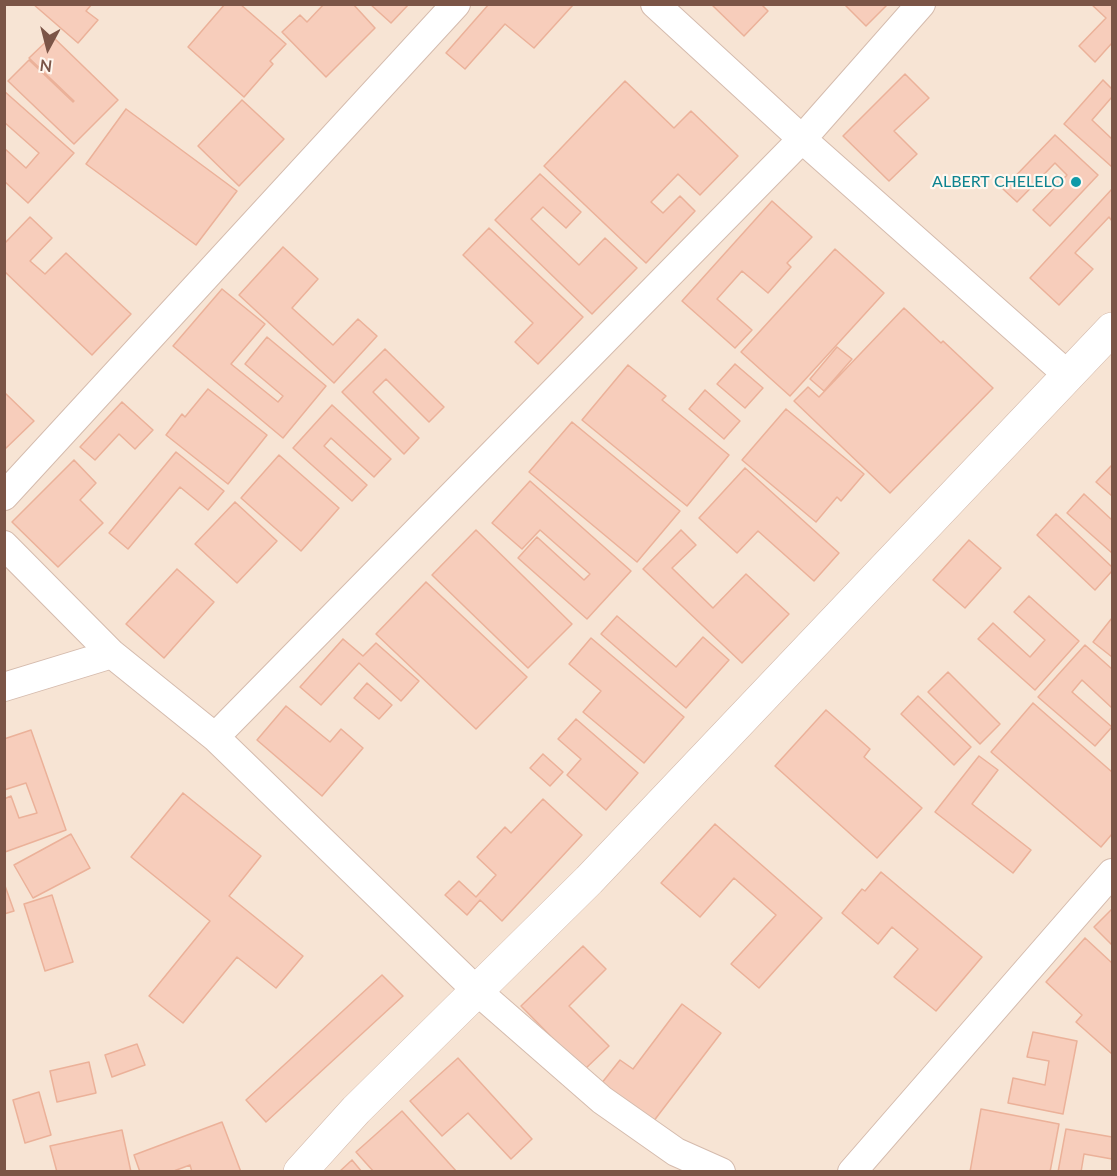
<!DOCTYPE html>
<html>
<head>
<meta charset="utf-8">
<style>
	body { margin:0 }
	#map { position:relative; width:1117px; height:1176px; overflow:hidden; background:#fef3e6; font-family:Lato,sans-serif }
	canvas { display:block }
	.frame { position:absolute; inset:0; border:6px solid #7b5547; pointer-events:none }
	.north { position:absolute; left:18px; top:18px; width:60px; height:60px; -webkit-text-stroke:4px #fff7ef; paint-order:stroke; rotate:187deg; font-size:16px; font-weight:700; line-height:24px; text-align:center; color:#7b5547 }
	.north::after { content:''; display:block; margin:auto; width:21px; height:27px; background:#7b5547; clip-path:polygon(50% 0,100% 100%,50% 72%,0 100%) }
</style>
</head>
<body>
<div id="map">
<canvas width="1117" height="1176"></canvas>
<div class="frame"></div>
<div class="north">N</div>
</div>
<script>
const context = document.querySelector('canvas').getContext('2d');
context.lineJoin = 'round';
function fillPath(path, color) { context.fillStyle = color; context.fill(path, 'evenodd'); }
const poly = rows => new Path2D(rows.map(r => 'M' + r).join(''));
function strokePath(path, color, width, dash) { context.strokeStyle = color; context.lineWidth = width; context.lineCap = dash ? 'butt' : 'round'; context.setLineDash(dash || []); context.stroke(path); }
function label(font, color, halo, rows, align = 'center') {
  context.font = font + ' Lato,sans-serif'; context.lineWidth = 4.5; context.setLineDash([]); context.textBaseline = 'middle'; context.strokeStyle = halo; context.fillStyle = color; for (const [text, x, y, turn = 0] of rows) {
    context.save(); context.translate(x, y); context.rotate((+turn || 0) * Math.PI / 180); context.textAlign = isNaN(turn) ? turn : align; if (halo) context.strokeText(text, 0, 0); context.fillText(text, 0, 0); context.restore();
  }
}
const residential = poly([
	[5,5,1112,5,1112,1171,5,1171]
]);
const building = poly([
	[33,4,92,4,86,11,98,20,78,43,33,4],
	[225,4,240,4,286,44,270,61,273,64,244,97,188,47,225,4],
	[324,4,353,4,375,28,326,77,282,32,300,15,307,22,324,4],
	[370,4,409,4,391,23,370,4],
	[489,4,572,4,573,5,534,48,505,24,465,69,446,53,489,4],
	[711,4,761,4,768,11,744,36,711,4],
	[844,4,888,4,866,26,844,4],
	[1091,4,1112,4,1112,43,1095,62,1079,46,1106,18,1091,4],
	[52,36,118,100,74,144,8,81,29,60,73,102,74,101,29,58,52,36],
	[905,74,929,98,894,131,917,154,889,181,843,136,905,74],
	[1103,80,1112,89,1112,97,1092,120,1112,139,1112,167,1064,124,1103,80],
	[625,81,674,128,691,111,738,156,700,195,678,174,651,202,663,213,680,196,695,211,646,263,544,166,625,81],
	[4,91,74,153,28,203,4,181,4,148,26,168,39,153,4,122,4,91],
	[242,100,284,139,239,186,198,146,242,100],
	[126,109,237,191,196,245,86,164,126,109],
	[1055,135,1098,175,1050,226,1033,210,1067,175,1055,163,1017,202,1003,189,1055,135],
	[540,174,581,212,566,228,543,207,531,219,579,265,605,238,637,268,592,314,495,220,540,174],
	[1112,189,1112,221,1109,217,1075,253,1093,269,1059,305,1030,278,1112,189],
	[772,201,812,237,787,263,791,267,768,293,742,271,717,299,752,330,735,348,682,301,772,201],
	[30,217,52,238,30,261,45,274,66,253,131,314,92,355,4,271,4,244,30,217],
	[489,228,583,317,538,364,515,342,533,323,463,255,489,228],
	[283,247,318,279,292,308,333,345,358,319,377,336,334,383,239,295,283,247],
	[835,249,884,293,790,396,741,352,835,249],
	[222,289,265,324,231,364,278,402,283,396,245,364,267,337,326,386,283,438,173,346,222,289],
	[904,308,941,343,943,341,993,388,890,493,794,401,808,387,819,397,904,308],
	[837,347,852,359,824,391,810,379,837,347],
	[385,349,444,407,429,422,386,379,373,392,419,438,404,454,342,392,385,349],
	[735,364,763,388,745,408,717,384,735,364],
	[628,365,666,396,662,400,729,455,687,506,582,420,628,365],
	[208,389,267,435,228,484,166,435,182,414,185,417,208,389],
	[705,390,740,421,724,439,689,409,705,390],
	[5,393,34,421,4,450,4,393,5,393],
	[122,402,153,430,135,449,119,434,95,460,80,447,122,402],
	[332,405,391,459,374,477,331,438,324,446,367,485,352,501,293,448,332,405],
	[786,409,864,474,841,501,837,497,816,522,742,460,786,409],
	[572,422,680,511,637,562,529,472,572,422],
	[176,452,224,491,208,510,180,487,128,549,109,533,176,452],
	[279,455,339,508,301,551,241,498,279,455],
	[74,460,96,483,80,500,103,523,58,567,12,522,74,460],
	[1111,466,1112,467,1112,496,1096,482,1111,466],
	[745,468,839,553,814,581,758,531,737,553,699,518,745,468],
	[530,481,631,571,587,619,518,558,537,537,584,580,590,574,540,530,522,549,492,523,530,481],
	[1084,494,1112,520,1112,553,1067,513,1084,494],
	[235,502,277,541,237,583,195,544,235,502],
	[1056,514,1112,567,1112,571,1095,590,1037,535,1056,514],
	[476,530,572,624,528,668,432,575,476,530],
	[681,530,696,545,672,568,713,608,746,574,789,614,742,663,643,569,681,530],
	[969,540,1001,568,965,608,933,580,969,540],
	[177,569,214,602,164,658,126,624,177,569],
	[426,582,527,677,476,729,376,634,426,582],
	[1029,596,1079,641,1035,690,978,639,993,623,1030,657,1045,640,1014,612,1029,596],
	[617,616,676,667,703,637,729,660,686,708,601,634,617,616],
	[1112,618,1112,657,1093,642,1112,618],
	[591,638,684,717,644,763,583,712,601,691,569,664,591,638],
	[343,639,363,656,376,643,419,681,401,701,359,663,321,705,300,687,343,639],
	[1085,645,1112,669,1112,708,1082,680,1072,692,1112,727,1095,746,1038,697,1085,645],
	[948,672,1000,724,980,744,928,692,948,672],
	[367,683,392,705,379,719,354,698,367,683],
	[918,696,971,747,954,765,901,714,918,696],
	[1033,703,1112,772,1112,834,1101,847,991,752,1033,703],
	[286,706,330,742,341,729,363,748,322,796,257,740,286,706],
	[826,710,870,749,864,757,922,808,877,858,775,766,826,710],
	[576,719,638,773,606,810,567,775,581,759,558,739,576,719],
	[31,730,66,830,5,852,4,799,11,796,19,818,37,813,26,783,4,790,4,739,31,730],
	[543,754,563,772,550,786,530,768,543,754],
	[979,756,998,770,972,804,1031,850,1013,873,935,812,979,756],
	[183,793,261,856,229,896,303,956,276,988,237,957,183,1023,149,996,210,921,131,857,183,793],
	[543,799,582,835,502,921,480,900,467,915,445,895,459,881,476,897,496,875,477,857,505,827,511,833,543,799],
	[715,824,822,918,759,988,731,964,776,915,734,878,700,917,661,883,715,824],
	[71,834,90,868,33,898,14,865,71,834],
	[881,872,982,957,936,1011,894,977,918,949,892,927,878,944,842,913,862,889,865,891,881,872],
	[4,883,14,911,4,914,4,883],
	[52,895,73,962,45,971,24,904,52,895],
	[1112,909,1112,945,1094,927,1112,909],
	[1085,938,1112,963,1112,1054,1076,1022,1082,1015,1046,982,1085,938],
	[583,946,606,969,569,1006,609,1046,584,1070,521,1006,583,946],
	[382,975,403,996,266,1122,246,1100,382,975],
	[682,1004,721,1033,653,1122,601,1084,620,1060,633,1069,682,1004],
	[1033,1032,1077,1041,1063,1114,1008,1103,1013,1078,1045,1085,1049,1061,1027,1057,1033,1032],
	[137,1044,145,1065,112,1077,105,1055,137,1044],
	[458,1058,532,1139,511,1159,468,1113,442,1136,410,1101,458,1058],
	[89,1062,96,1093,57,1102,50,1071,89,1062],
	[39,1092,51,1135,25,1143,13,1100,39,1092],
	[981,1109,1059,1124,1050,1172,970,1172,981,1109],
	[402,1111,457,1172,374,1172,356,1152,402,1111],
	[222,1122,241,1172,192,1172,190,1165,171,1172,140,1172,134,1155,222,1122],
	[1066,1129,1112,1137,1112,1159,1084,1154,1081,1172,1058,1172,1066,1129],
	[122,1130,131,1172,57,1172,50,1146,122,1130],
	[352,1160,362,1172,339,1172,352,1160]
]);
const minor = poly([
	[655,4,802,139,1069,376],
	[4,496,456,4],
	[4,545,112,654,215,737,476,990,602,1100,676,1152,721,1172],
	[4,687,112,654],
	[215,737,802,139,921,4],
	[852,1172,1112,873]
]);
const tertiary = poly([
	[300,1172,356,1110,589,880,1112,329]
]);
const markers = [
	[1076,182,6,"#0f9aa8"]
];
const cultureNames = [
	["ALBERT CHELELO",1064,182]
];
fillPath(residential, '#f7e4d4');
fillPath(building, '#f7cdbb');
strokePath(building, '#ebb199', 1.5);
strokePath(minor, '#d5bbad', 30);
strokePath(tertiary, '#d5bbad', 34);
strokePath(minor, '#fff', 28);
strokePath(tertiary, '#fff', 33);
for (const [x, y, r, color] of markers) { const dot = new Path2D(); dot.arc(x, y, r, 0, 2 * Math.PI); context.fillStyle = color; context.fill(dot); strokePath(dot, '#fff7ef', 2); }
label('16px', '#0d838f', '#fff7ef', cultureNames, 'right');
</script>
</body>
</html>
